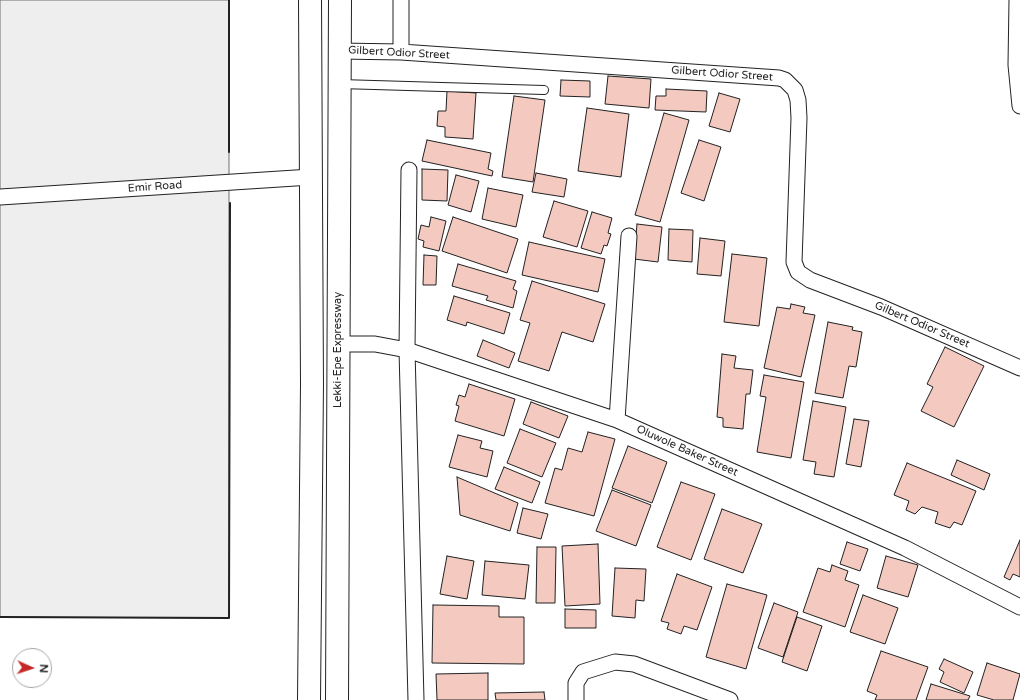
<!DOCTYPE html>
<html>
<head>
<meta charset="utf-8">
<style>
	body { margin:0 }
	#map { position:relative; width:1020px; height:700px; overflow:hidden; background:#fff; font-family:"Varela Round",sans-serif }
	canvas { display:block }
	.north { position:absolute; left:12px; top:648px; width:40px; height:40px; box-sizing:border-box; background:#fff; border:1px solid #a7a7a7; border-radius:50%; rotate:93deg; font-size:11px; font-weight:700; line-height:16px; text-align:center; color:#222 }
	.north::after { content:''; display:block; margin:auto; width:14px; height:18px; background:#c62828; clip-path:polygon(50% 0,100% 100%,50% 72%,0 100%) }
</style>
</head>
<body>
<div id="map">
<canvas width="1020" height="700"></canvas>
<div class="north">N</div>
</div>
<script>
const context = document.querySelector('canvas').getContext('2d');
context.lineJoin = 'round';
function fillPath(path, color) { context.fillStyle = color; context.fill(path, 'evenodd'); }
const poly = rows => new Path2D(rows.map(r => 'M' + r).join(''));
function strokePath(path, color, width, dash) { context.strokeStyle = color; context.lineWidth = width; context.lineCap = dash ? 'butt' : 'round'; context.setLineDash(dash || []); context.stroke(path); }
function label(font, color, halo, rows, align = 'center') {
  context.font = font + ' "Varela Round",sans-serif'; context.lineWidth = 3; context.setLineDash([]); context.textBaseline = 'middle'; context.strokeStyle = halo; context.fillStyle = color; for (const [text, x, y, turn = 0] of rows) {
    context.save(); context.translate(x, y); context.rotate((+turn || 0) * Math.PI / 180); context.textAlign = isNaN(turn) ? turn : align; if (halo) context.strokeText(text, 0, 0); context.fillText(text, 0, 0); context.restore();
  }
}
const green = poly([
	[0,0,229,0,229,618,0,617,0,0]
]);
const building = poly([
	[608,76,651,79,649,108,605,104,608,76],
	[561,80,590,81,590,97,560,96,561,80],
	[666,89,707,91,706,112,655,110,656,96,666,96,666,89],
	[447,91,476,93,473,139,445,137,445,127,437,126,438,111,446,111,447,91],
	[719,93,740,99,730,132,709,126,719,93],
	[514,96,545,100,533,182,502,177,514,96],
	[587,108,629,114,621,177,578,171,587,108],
	[664,113,689,120,660,222,635,215,664,113],
	[427,140,491,153,488,169,493,171,492,176,422,161,427,140],
	[699,140,721,147,704,201,681,193,699,140],
	[422,169,448,170,447,201,422,200,422,169],
	[536,173,567,179,564,197,532,192,536,173],
	[456,175,479,181,471,212,448,205,456,175],
	[488,188,523,195,516,227,482,219,488,188],
	[554,201,588,211,577,247,543,237,554,201],
	[592,212,612,218,608,233,611,234,607,246,604,245,601,254,581,248,592,212],
	[431,217,446,221,439,251,423,247,424,241,418,239,421,225,429,227,431,217],
	[453,217,518,239,507,273,442,251,453,217],
	[637,224,662,227,658,262,634,259,637,224],
	[669,229,693,230,692,262,668,260,669,229],
	[700,238,725,241,721,276,697,274,700,238],
	[529,242,605,259,598,292,522,275,529,242],
	[732,254,767,258,759,326,724,322,732,254],
	[424,255,437,256,436,285,423,285,424,255],
	[458,264,516,281,513,289,517,291,513,308,486,300,488,296,452,286,458,264],
	[532,281,605,304,593,342,562,332,549,371,518,361,530,323,520,320,532,281],
	[454,296,510,313,504,334,467,322,466,326,447,320,454,296],
	[791,304,805,307,803,313,815,315,801,377,764,368,777,307,790,309,791,304],
	[828,322,853,327,852,330,862,332,856,367,849,366,843,398,815,393,828,322],
	[483,340,515,353,509,368,477,356,483,340],
	[945,347,984,366,954,427,921,411,933,387,927,384,945,347],
	[722,354,736,356,734,368,753,370,750,394,746,394,743,429,723,427,723,418,717,417,722,354],
	[764,375,804,382,791,458,757,452,766,397,760,396,764,375],
	[469,384,515,399,504,436,455,421,459,406,456,405,459,395,465,397,469,384],
	[813,401,846,407,834,477,814,474,816,462,803,460,813,401],
	[531,402,568,416,559,438,523,424,531,402],
	[854,419,869,421,861,467,846,464,854,419],
	[520,429,556,443,542,477,507,463,520,429],
	[588,432,615,439,594,516,545,503,555,468,562,470,568,448,582,452,588,432],
	[458,435,482,441,480,448,493,451,487,477,449,467,458,435],
	[628,446,667,462,652,503,612,488,628,446],
	[957,460,990,474,984,490,951,475,957,460],
	[907,463,976,491,962,525,954,522,950,528,935,523,938,512,922,507,915,514,906,510,909,501,894,495,907,463],
	[504,467,540,482,532,503,495,489,504,467],
	[457,477,518,503,510,531,460,515,457,477],
	[681,482,715,494,691,560,657,547,681,482],
	[612,490,651,505,636,546,596,531,612,490],
	[523,508,548,514,541,539,517,533,523,508],
	[722,509,762,524,743,573,704,559,722,509],
	[1020,540,1020,577,1013,574,1010,580,1004,577,1020,540],
	[847,542,868,549,860,571,840,564,847,542],
	[598,544,600,604,565,606,562,546,598,544],
	[537,547,556,547,555,603,536,603,537,547],
	[447,556,474,561,467,599,440,594,447,556],
	[886,556,918,565,908,597,877,588,886,556],
	[485,561,529,565,525,599,482,595,485,561],
	[832,565,848,571,845,580,859,585,845,627,803,612,818,568,830,572,832,565],
	[615,568,646,569,644,601,636,600,635,618,612,616,615,568],
	[677,574,712,587,697,630,684,626,681,634,667,629,669,623,661,621,677,574],
	[727,584,767,595,746,669,706,657,727,584],
	[863,595,898,608,885,644,850,632,863,595],
	[774,603,798,612,783,657,758,648,774,603],
	[433,605,499,606,499,617,524,617,524,664,432,663,433,605],
	[565,609,596,610,596,628,565,628,565,609],
	[797,617,822,626,807,671,782,662,797,617],
	[881,651,928,667,916,700,875,700,877,695,867,691,881,651],
	[944,659,973,672,964,693,940,682,944,672,939,669,944,659],
	[987,663,1020,674,1013,700,994,700,977,695,987,663],
	[488,673,488,700,437,700,436,674,488,673],
	[931,684,970,696,968,700,926,700,931,684],
	[544,692,545,700,496,700,495,693,544,692]
]);
const lane = poly([
	[340,84,544,90]
]);
const street = poly([
	[401,0,401,52],
	[1017,0,1016,65,1020,106],
	[339,51,401,52,779,78,785,80,795,90,798,100,799,118,794,262,798,272,810,280,881,307,1020,368],
	[409,170,407,350,416,700],
	[0,197,311,177],
	[338,344,375,344,407,350,617,420,905,548,1020,607],
	[617,420,629,236],
	[576,700,576,683,583,672,615,662,634,664,730,700]
]);
const highway = poly([
	[309,700,312,384,310,0],
	[337,700,340,0]
]);
const wall = poly([
	[229,0,229,152],
	[0,617,229,618,230,203]
]);
const streetNames = [
	["Gilbert Odior Street",399,53,3],
	["Gilbert Odior Street",722,74,4],
	["Emir Road",155,187,-4],
	["Gilbert Odior Street",922,325,23],
	["Lekki-Epe Expressway",338,350,-90],
	["Oluwole Baker Street",687,451,24]
];
fillPath(green, '#eee');
strokePath(green, '#6f6f6f', 1);
fillPath(building, '#f3c9c0');
strokePath(building, '#222', 1);
strokePath(lane, '#222', 10);
strokePath(street, '#222', 17);
strokePath(highway, '#222', 24);
strokePath(lane, '#fff', 8);
strokePath(street, '#fff', 15);
strokePath(highway, '#fff', 22);
strokePath(wall, '#222', 2);
label('11px', '#222', '#fff', streetNames);
</script>
</body>
</html>
